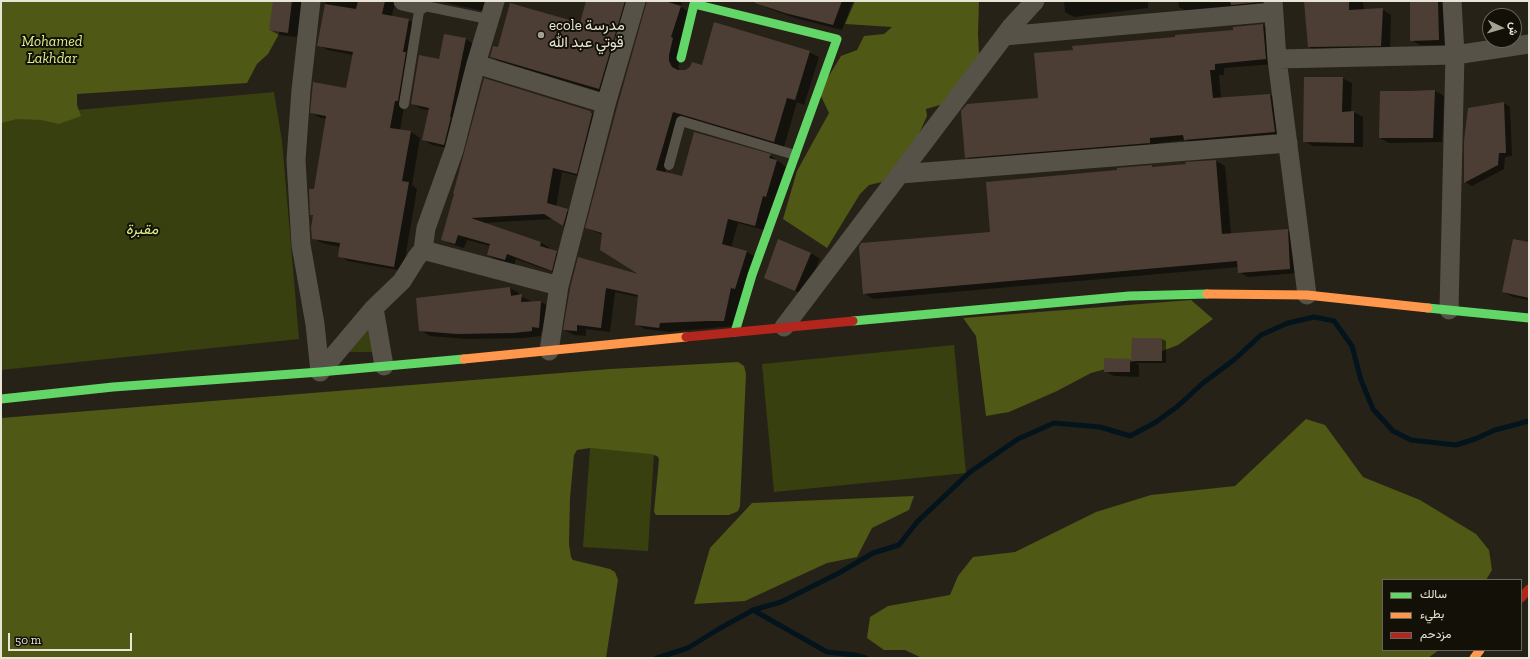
<!DOCTYPE html>
<html>
<head>
<meta charset="utf-8">
<style>
	body { margin:0 }
	#map { position:relative; width:1530px; height:659px; overflow:hidden; background:#272217; font-family:"Zilla Slab",Vazirmatn,serif }
	canvas { display:block }
	.frame { position:absolute; inset:0; border:2px solid #e8e4d6; pointer-events:none }
	.legend { position:absolute; left:1382px; top:579px; width:140px; height:72px; box-sizing:border-box; background:#131007; border:1px solid #68655a; margin:0; padding:5px 7px; list-style:none; font-size:12px; color:#e8e4d6 }
	.legend li { display:flex; align-items:center; gap:8px; height:20px }
	.legend b { width:20px; border:1px solid #68655a }
	.north { position:absolute; left:1482px; top:8px; width:40px; height:40px; box-sizing:border-box; background:#131007; border:1px solid #68655a; border-radius:50%; rotate:95deg; font-size:11px; font-weight:700; line-height:16px; text-align:center; color:#e8e4d6 }
	.north::after { content:''; display:block; margin:auto; width:14px; height:18px; background:#a4a093; clip-path:polygon(50% 0,100% 100%,50% 72%,0 100%) }
	.scale { position:absolute; left:8px; top:633px; width:124px; height:18px; box-sizing:border-box; border:2px solid #e8e4d6; border-top:0; padding-left:5px; font-size:12px; line-height:14px; white-space:nowrap; color:#e8e4d6; -webkit-text-stroke:3px #131007; paint-order:stroke }
</style>
</head>
<body>
<div id="map">
<canvas width="1530" height="659"></canvas>
<div class="frame"></div>
<ul class="legend">
<li><b style="height:5px;background:#63d668"></b>سالك</li>
<li><b style="height:5px;background:#ff974d"></b>بطيء</li>
<li><b style="height:5px;background:#b3261e"></b>مزدحم</li>
</ul>
<div class="north">ش</div>
<div class="scale">50 m</div>
</div>
<script>
const context = document.querySelector('canvas').getContext('2d');
context.lineJoin = 'round';
function fillPath(path, color) { context.fillStyle = color; context.fill(path, 'evenodd'); }
const poly = rows => new Path2D(rows.map(r => 'M' + r).join(''));
function strokePath(path, color, width, dash) { context.strokeStyle = color; context.lineWidth = width; context.lineCap = dash ? 'butt' : 'round'; context.setLineDash(dash || []); context.stroke(path); }
function label(font, color, halo, rows, align = 'center') {
  context.font = font + ' "Zilla Slab",Vazirmatn,serif'; context.lineWidth = 4; context.setLineDash([]); context.textBaseline = 'middle'; context.strokeStyle = halo; context.fillStyle = color; for (const [text, x, y, turn = 0] of rows) {
    context.save(); context.translate(x, y); context.rotate((+turn || 0) * Math.PI / 180); context.textAlign = isNaN(turn) ? turn : align; if (halo) context.strokeText(text, 0, 0); context.fillText(text, 0, 0); context.restore();
  }
}
const green = poly([
	[274,92,282,141,299,339,1,370,1,117],
	[371,322,377,352,350,352,349,342],
	[954,345,966,473,774,492,762,364],
	[590,448,654,452,648,551,583,547]
]);
const forest = poly([
	[1,1,280,1,279,34,268,54,257,64,247,83,77,94,77,105,81,116,59,124,41,120,17,119,1,123],
	[855,1,979,1,978,33,979,54,947,103,926,109,927,116,918,136,882,182,869,185,860,194,827,248,783,219,797,171,829,113,819,92,841,56,857,50,864,36,884,34,892,27,845,24],
	[1191,300,1213,319,1178,345,1139,360,1091,373,1057,391,1009,412,986,416,976,336,963,318],
	[738,362,744,366,746,374,740,506,738,511,734,513,729,515,656,515,654,512,659,459,657,456,651,454,590,448,577,450,574,455,570,498,569,544,571,557,573,560,610,569,615,572,618,580,606,658,1,658,1,418,610,369],
	[1306,419,1325,425,1363,477,1420,500,1476,534,1489,550,1492,570,1486,580,1383,580,1383,650,1439,650,1428,658,922,658,905,650,884,650,867,638,870,617,888,606,950,595,958,576,973,557,1015,552,1096,512,1151,495,1235,486],
	[914,496,909,510,872,528,857,557,827,563,745,601,694,604,710,548,752,503]
]);
const shadow = poly([
	[274,1,302,1,297,37,279,35,270,30],
	[326,1,395,1,392,16,409,20,418,25,400,130,411,132,420,138,412,185,417,189,403,271,348,261,339,256,341,247,322,243,313,238,314,216,311,214,326,119,321,118,311,113,347,89,353,55,328,50,319,45],
	[438,1,490,1,488,12],
	[588,1,636,1,608,94,500,62,491,56,499,48,580,24],
	[648,1,682,1,681,7,689,12,678,67,680,71,702,66,809,52,819,57,804,105,797,102,784,147,682,117,665,173,682,178,770,155,786,167,764,230,738,223,731,248,747,252,756,257,733,326,669,332,645,329,636,324,639,297,615,292,610,332,586,329,586,336,574,335,564,330,571,288,643,276,603,235,586,228],
	[762,1,853,1,842,30,795,18,770,9,761,4],
	[1064,1,1148,1,1148,8,1074,17,1065,12],
	[1178,1,1273,1,1272,2,1188,12,1179,7],
	[1305,1,1363,1,1364,10,1382,9,1391,15,1390,50,1319,52,1309,47],
	[1411,1,1447,1,1447,45,1420,45,1411,40],
	[1263,25,1272,30,1275,64,1224,68,1224,75,1219,75,1221,98,1270,95,1279,100,1284,137,1194,145,1186,140,1159,143,1159,148,975,162,966,157,1039,99,1074,50,1234,31],
	[445,35,466,39,475,45,453,149,432,145,423,139,429,110,421,109,412,103,440,60],
	[1342,78,1352,83,1351,112,1354,112,1363,117,1363,147,1313,146,1304,141],
	[1435,91,1444,96,1442,142,1389,143,1380,138],
	[1504,103,1510,107,1512,156,1505,157,1504,169,1472,186,1465,182],
	[590,112,599,117,586,178,562,172,556,207,567,210,576,215,572,230,553,219,482,223,540,242,550,248,549,250,556,252,566,257,561,275,516,259,514,265,497,260,488,255,490,246,467,240,464,248,451,244,442,239],
	[1216,161,1225,166,1231,234,1287,230,1297,236,1299,273,1248,277,1239,272,1238,267,873,299,864,293,1119,171,1152,166,1155,168],
	[1529,243,1529,300,1513,297,1504,292],
	[811,253,820,259,804,295,765,277],
	[510,288,519,293,520,296,531,301,530,302,541,302,550,307,548,333,541,332,541,336,523,338,467,339,430,336,420,330,417,299],
	[1133,339,1162,339,1166,341,1166,363,1136,363,1139,365,1139,377,1114,376,1105,371,1130,360,1132,361]
]);
const stream = poly([
	[753,610,827,652,855,655,866,658],
	[657,658,688,648,717,630,753,610,781,602,839,573,873,553,899,545,917,522,970,472,1018,439,1054,423,1100,427,1130,436,1156,422,1178,406,1203,383,1235,359,1261,335,1288,323,1314,317,1334,321,1352,346,1361,380,1373,409,1393,431,1411,440,1456,445,1475,439,1495,430,1529,421]
]);
const building = poly([
	[273,1,292,1,288,33,269,30],
	[358,1,385,1,382,14,409,19,403,52,406,52,398,101,395,101,390,128,411,131,402,181,409,182,394,267,338,257,340,243,312,239,311,228,313,215,310,215,309,189,314,189,326,116,310,113,313,82,346,88,353,52,317,46,325,4,356,9],
	[586,1,625,1,599,89,490,57,493,46,498,47,510,3,580,23],
	[647,1,665,1,681,6,671,37,673,38,669,55,669,61,672,67,678,70,685,70,690,67,692,62,702,65,714,22,810,51,795,100,787,98,774,142,673,112,656,170,682,176,694,132,771,154,769,158,777,160,766,197,763,196,755,226,728,219,722,244,747,251,735,289,731,288,724,321,708,321,660,323,659,328,635,325,638,295,606,288,601,328,577,325,577,331,563,330,570,288,578,257,638,274,600,250,602,233,585,228,617,107],
	[756,1,842,1,833,25,785,13,755,3],
	[1230,1,1261,1,1261,2,1231,5],
	[1304,1,1349,1,1349,10,1383,8,1381,46,1308,47],
	[1410,1,1438,1,1439,40,1410,41],
	[1263,24,1266,59,1215,64,1215,70,1210,70,1213,98,1270,94,1275,132,1184,140,1183,135,1150,138,1150,143,965,158,961,111,967,104,1038,98,1034,53,1073,50,1072,46,1175,37,1175,35,1233,30,1233,27],
	[444,34,466,38,450,117,451,117,444,145,422,140,429,108,411,104,419,55,439,59],
	[1304,77,1343,77,1342,112,1354,111,1354,143,1303,142],
	[484,78,590,111,592,114,577,174,553,168,547,203,568,209,563,226,544,214,471,218,541,242,540,246,557,251,552,271,507,254,505,260,487,255,490,244,458,235,455,244,441,240,454,194,453,194],
	[1435,90,1433,138,1379,138,1380,91,1409,91],
	[1504,102,1506,153,1499,153,1498,165,1464,183,1464,141,1468,108],
	[1216,160,1222,234,1288,229,1290,269,1238,273,1237,261,863,294,859,247,861,243,990,232,986,182,1117,170,1117,168,1152,165,1152,167,1186,164,1185,162],
	[778,239,811,253,795,291,764,278],
	[1513,239,1529,242,1529,298,1502,292],
	[510,287,511,296,522,294,521,302,541,301,539,328,532,327,532,331,513,333,457,334,419,331,416,298],
	[1132,338,1162,338,1162,361,1131,361],
	[1104,358,1130,359,1130,372,1104,372]
]);
const lane = poly([
	[404,104,420,5,488,19],
	[669,165,681,121,795,155]
]);
const street = poly([
	[311,1,301,90,296,160,301,245,315,324,320,372],
	[403,1,420,5],
	[1273,1,1277,59,1307,295],
	[1004,36,1273,12],
	[1277,59,1455,55,1529,44],
	[476,64,606,104],
	[900,174,1288,143],
	[423,250,559,286],
	[374,308,384,366],
	[1449,310,1455,55,1452,1],
	[784,327,1011,27,1035,1],
	[549,351,559,286,606,104,636,1],
	[320,372,374,308,402,281,417,257,423,250,426,228,454,150,476,64,495,1]
]);
const fast = poly([
	[681,58,694,4,837,39,752,275,735,332],
	[1428,308,1529,318],
	[853,321,1129,296,1207,294],
	[1,399,113,387,320,372,464,359]
]);
const slow = poly([
	[1207,294,1307,295,1428,308],
	[464,359,686,337],
	[1474,658,1480,650]
]);
const jam = poly([
	[686,337,853,321],
	[1521,598,1529,589]
]);
const markers = [
	[541,35,4,"#a4a093"]
];
const poiNames = [
	["ecole مدرسة",549,26],
	["قوتي عبد الله",549,43]
];
const parkNames = [
	["Mohamed",52,42],
	["Lakhdar",52,59],
	["مقبرة",142,230]
];
fillPath(green, '#39400f');
fillPath(forest, '#4f5814');
fillPath(shadow, '#0007');
strokePath(stream, '#04141c', 5);
fillPath(building, '#4d3e35');
strokePath(lane, '#575248', 10);
strokePath(street, '#575248', 19);
strokePath(fast, '#63d668', 9);
strokePath(slow, '#ff974d', 9);
strokePath(jam, '#b3261e', 9);
for (const [x, y, r, color] of markers) { const dot = new Path2D(); dot.arc(x, y, r, 0, 2 * Math.PI); context.fillStyle = color; context.fill(dot); strokePath(dot, '#131007', 1.5); }
label('15px', '#e8e4d6', '#131007', poiNames, 'left');
label('italic 15px', '#dcef8a', '#131007', parkNames);
</script>
</body>
</html>
